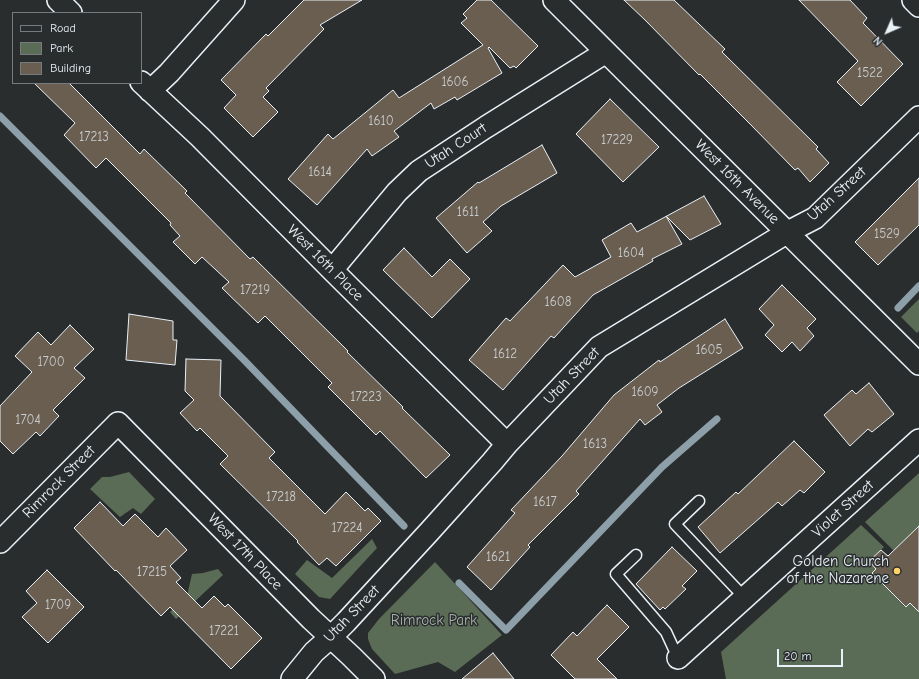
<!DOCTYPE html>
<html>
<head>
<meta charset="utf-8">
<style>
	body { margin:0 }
	#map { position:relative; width:919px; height:679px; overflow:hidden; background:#2a2d2e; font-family:"Comic Neue",sans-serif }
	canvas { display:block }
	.legend { position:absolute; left:12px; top:12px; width:130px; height:72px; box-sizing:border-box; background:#2a2d2e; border:1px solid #767b7f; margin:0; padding:5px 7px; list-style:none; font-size:12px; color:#e8f1f8 }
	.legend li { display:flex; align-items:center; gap:8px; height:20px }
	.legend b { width:20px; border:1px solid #767b7f }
	.north { position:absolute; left:867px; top:12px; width:40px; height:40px; -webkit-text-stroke:3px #2a2d2e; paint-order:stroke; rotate:225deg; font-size:11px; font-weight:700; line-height:16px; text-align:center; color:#e8f1f8 }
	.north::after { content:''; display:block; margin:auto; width:14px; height:18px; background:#e8f1f8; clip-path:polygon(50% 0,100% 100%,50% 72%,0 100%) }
	.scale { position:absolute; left:777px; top:649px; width:66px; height:18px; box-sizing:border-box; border:2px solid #e8f1f8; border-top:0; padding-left:5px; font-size:12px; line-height:14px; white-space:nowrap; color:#e8f1f8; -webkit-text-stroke:3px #2a2d2e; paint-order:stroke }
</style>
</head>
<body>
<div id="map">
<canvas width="919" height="679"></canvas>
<ul class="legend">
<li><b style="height:5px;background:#2a2d2e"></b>Road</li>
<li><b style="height:11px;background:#5b6c56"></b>Park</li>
<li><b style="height:11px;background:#6a5e51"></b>Building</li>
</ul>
<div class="north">N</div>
<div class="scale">20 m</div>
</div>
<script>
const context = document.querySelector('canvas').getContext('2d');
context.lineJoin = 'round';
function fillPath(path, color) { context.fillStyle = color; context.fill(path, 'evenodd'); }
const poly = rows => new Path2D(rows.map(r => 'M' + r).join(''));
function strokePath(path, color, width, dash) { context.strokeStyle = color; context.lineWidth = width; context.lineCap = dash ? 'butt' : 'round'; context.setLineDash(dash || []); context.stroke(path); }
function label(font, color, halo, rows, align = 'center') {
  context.font = font + ' "Comic Neue",sans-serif'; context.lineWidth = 3; context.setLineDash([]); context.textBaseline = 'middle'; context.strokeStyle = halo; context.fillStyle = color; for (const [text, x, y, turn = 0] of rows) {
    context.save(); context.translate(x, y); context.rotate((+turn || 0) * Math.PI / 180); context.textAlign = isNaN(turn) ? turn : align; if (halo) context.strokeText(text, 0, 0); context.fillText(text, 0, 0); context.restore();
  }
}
const green = poly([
	[919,299,919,331,917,333,901,317],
	[129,472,155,499,141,514,133,508,120,517,90,489,102,477,110,477],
	[919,473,919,526,894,551,865,522],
	[861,525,884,547,870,561,876,569,872,573,905,607,910,603,919,612,919,679,726,679,721,652],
	[372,539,377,548,330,599,319,597,295,574,307,560,332,578],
	[435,562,502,635,455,672,438,662,395,674,372,649,368,639,368,633,379,619],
	[218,569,223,575,176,619,170,612,187,596,192,574,203,573]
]);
const stream = poly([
	[0,116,245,361,404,526],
	[898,308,919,286],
	[459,583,506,630,662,467,717,419]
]);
const building = poly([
	[304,0,362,0,320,25,324,29,266,88,269,91,263,97,278,112,253,137,224,108,236,95,221,80,266,34,268,36,304,0],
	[477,0,491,0,538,46,516,68,514,66,510,68,489,47,488,48,502,73,457,100,455,97,434,109,431,103,394,131,399,137,372,156,367,149,317,205,288,179,328,134,333,139,393,90,399,98,483,45,461,23,467,18,463,14,477,0],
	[624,0,674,0,725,49,722,52,818,147,816,149,829,163,810,182,798,168,795,170,751,125,700,74,699,75,645,20,624,0],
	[799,0,850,0,867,18,863,23,903,64,861,106,837,82,858,61,799,0],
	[34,83,69,83,140,154,144,149,187,191,185,193,250,259,253,257,348,351,347,352,403,407,402,408,450,455,426,478,380,431,376,435,328,387,332,383,265,316,258,323,222,288,229,282,202,257,195,264,173,242,180,236,170,225,171,223,106,158,96,168,64,135,75,123,34,83],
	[610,99,659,147,623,182,576,134,610,99],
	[542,145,557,173,501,206,483,222,492,231,467,253,436,218,478,182,479,183,542,145],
	[919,178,919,225,878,265,855,242,919,178],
	[704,196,721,224,690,240,666,216,682,244,652,259,653,261,593,295,554,338,551,336,503,390,469,360,506,318,510,321,563,265,575,277,611,257,602,240,631,223,637,232,704,196],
	[404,248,432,277,450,259,470,279,432,318,383,270,404,248],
	[782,285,816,319,807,328,814,336,800,351,792,342,782,352,765,335,774,325,759,309,782,285],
	[129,314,173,321,173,340,177,340,175,365,126,360,129,314],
	[725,319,743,348,679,388,657,405,662,412,645,425,640,419,576,491,579,494,528,545,530,547,491,590,467,567,515,513,511,510,562,456,614,395,659,360,660,362,725,319],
	[70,325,94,349,74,368,85,378,53,410,59,416,40,436,36,432,13,454,0,441,0,406,32,372,15,356,38,332,51,345,70,325],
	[186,359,221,360,220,396,275,452,269,458,325,514,346,492,365,511,368,508,381,521,336,566,327,558,319,565,297,542,298,541,220,464,228,456,200,428,197,431,180,413,194,400,185,391,186,359],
	[869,383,894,414,872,432,868,429,850,446,824,415,852,390,856,394,869,383],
	[794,441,825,472,804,493,800,490,782,506,778,502,720,553,698,527,736,492,738,494,794,441],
	[100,502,123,526,135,514,158,537,166,528,187,550,170,566,181,578,176,582,202,608,214,596,225,607,228,604,262,638,231,669,170,607,161,616,116,570,115,571,74,528,100,502],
	[919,526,919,612,910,603,906,607,872,573,876,569,869,561,881,550,888,556,919,526],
	[672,547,697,571,682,586,686,589,665,609,663,607,660,610,636,584,672,547],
	[47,570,84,607,48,643,22,617,37,603,26,591,47,570],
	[607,605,629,627,597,659,617,679,575,679,551,655,573,632,577,636,607,605],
	[493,653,514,679,462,679,493,653]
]);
const service = poly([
	[699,501,675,524,744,597],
	[636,555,616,574,666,632,678,658]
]);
const minor = poly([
	[58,0,71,13],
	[554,0,919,364],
	[913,0,919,6],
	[141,82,200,137,332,270,507,444],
	[150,91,169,73,234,0],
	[332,270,397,192,419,171,486,127,606,52],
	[0,542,118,423,311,619,351,656,374,679],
	[678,658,919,440],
	[292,679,314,652,330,638,346,622,429,532,492,462,507,444,599,347,788,232,815,218,919,117]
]);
const markers = [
	[897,571,4,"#ffd166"]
];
const numberNames = [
	["1522",870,73],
	["1606",455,82],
	["1610",381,121],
	["17213",94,137],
	["17229",617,140],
	["1614",320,172],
	["1611",468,212],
	["1529",887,234],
	["1604",631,253],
	["17219",255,290],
	["1608",558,302],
	["1605",709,350],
	["1612",505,354],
	["1700",51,362],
	["1609",645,392],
	["17223",366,397],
	["1704",28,420],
	["1613",595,444],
	["17218",281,497],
	["1617",545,502],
	["17224",347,528],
	["1621",498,557],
	["17215",152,572],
	["1709",58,605],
	["17221",224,631]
];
const streetNames = [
	["Utah Court",456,146,-33],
	["West 16th Avenue",737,182,45],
	["Utah Street",837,194,-42],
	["West 16th Place",325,263,45],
	["Utah Street",572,376,-46],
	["Rimrock Street",59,482,-45],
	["Violet Street",843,509,-42],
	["West 17th Place",245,552,46],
	["Utah Street",352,614,-46]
];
const poiNames = [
	["Golden Church",889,562],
	["of the Nazarene",889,579]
];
const parkNames = [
	["Rimrock Park",434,621]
];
fillPath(green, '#5b6c56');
strokePath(stream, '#8d9fa9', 7);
fillPath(building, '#6a5e51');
strokePath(building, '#e8f1f8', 1);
strokePath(service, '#e8f1f8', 13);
strokePath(minor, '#e8f1f8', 24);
strokePath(service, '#2a2d2e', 10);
strokePath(minor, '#2a2d2e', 21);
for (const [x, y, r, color] of markers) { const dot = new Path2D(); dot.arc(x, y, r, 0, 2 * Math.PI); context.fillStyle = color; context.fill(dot); strokePath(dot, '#2a2d2e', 1.5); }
label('13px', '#c8ccce', null, numberNames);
label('15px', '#e8f1f8', '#2a2d2e', streetNames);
label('15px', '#e8f1f8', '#2a2d2e', poiNames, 'right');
label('15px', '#a9b5af', '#2a2d2e', parkNames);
</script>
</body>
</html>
